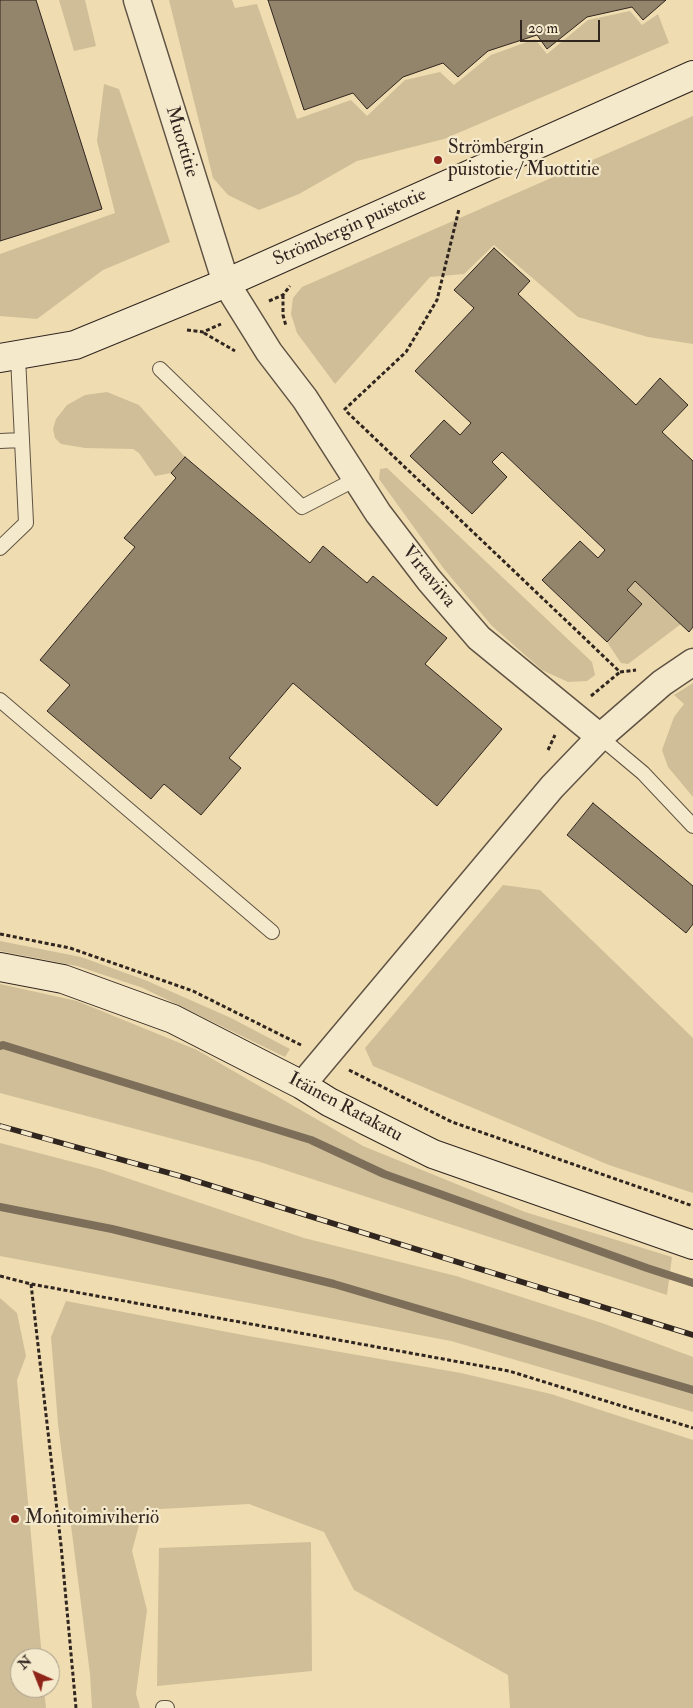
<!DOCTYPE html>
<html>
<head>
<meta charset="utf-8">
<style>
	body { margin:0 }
	#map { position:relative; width:693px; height:1708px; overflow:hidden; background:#efddb1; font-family:"IM FELL Double Pica",serif }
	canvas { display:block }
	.north { position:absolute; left:10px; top:1648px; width:50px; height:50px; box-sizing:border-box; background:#f5e9cc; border:1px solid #a69b87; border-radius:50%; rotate:316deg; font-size:14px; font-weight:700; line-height:20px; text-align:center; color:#30251f }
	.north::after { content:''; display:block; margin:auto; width:18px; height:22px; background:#8f2418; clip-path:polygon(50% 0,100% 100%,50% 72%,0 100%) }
	.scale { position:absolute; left:520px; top:20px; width:80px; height:22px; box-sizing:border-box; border:2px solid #30251f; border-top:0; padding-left:6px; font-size:15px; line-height:18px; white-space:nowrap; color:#30251f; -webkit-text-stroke:4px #f5e9cc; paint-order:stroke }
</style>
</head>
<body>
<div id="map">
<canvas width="693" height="1708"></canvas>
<div class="north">N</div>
<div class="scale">20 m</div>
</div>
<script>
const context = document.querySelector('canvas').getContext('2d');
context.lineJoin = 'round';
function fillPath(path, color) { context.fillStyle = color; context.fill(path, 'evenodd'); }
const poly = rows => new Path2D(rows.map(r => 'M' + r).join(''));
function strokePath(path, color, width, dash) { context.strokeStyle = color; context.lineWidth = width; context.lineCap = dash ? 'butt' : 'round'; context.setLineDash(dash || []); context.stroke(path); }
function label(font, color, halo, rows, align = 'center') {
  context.font = font + ' "IM FELL Double Pica",serif'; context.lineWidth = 4.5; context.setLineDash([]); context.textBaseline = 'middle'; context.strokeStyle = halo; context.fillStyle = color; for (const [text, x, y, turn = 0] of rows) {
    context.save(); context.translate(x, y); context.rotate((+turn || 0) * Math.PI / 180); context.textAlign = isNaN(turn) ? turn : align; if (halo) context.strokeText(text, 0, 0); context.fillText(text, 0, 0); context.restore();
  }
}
const green = poly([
	[59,0,85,0,96,46,74,51],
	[169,0,232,0,235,8,257,4,297,119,351,100,367,116,405,80,440,72,454,85,491,55,535,39,547,54,588,20,630,11,642,25,658,14,669,43,444,139,357,161,299,194,259,210,228,195,213,178],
	[104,84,119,89,170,242,103,270,37,319,0,316,0,254,115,213,97,141],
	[693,116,693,344,648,337,578,317,494,245,464,274,430,277,335,384,297,333,291,314,293,298,302,287],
	[107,392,139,405,185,457,171,473,155,476,139,453,133,449,85,448,61,444,55,438,53,429,56,419,67,405,85,395],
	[387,468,592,662,595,675,587,681,568,682,542,670,492,626,444,569,379,479,380,469],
	[635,581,681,624,628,664,621,663,607,642,642,604,627,590],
	[693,683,693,797,668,767,662,750,674,717,684,704,674,695],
	[503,885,540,890,693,1038,693,1193,609,1165,373,1066,365,1048],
	[0,941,81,957,145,980,231,1018,290,1049,285,1057,143,988,77,966,0,951],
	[0,984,77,1001,197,1050,363,1146,525,1212,672,1257,667,1295,260,1162,0,1093],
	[0,1143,100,1169,304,1238,456,1276,602,1323,693,1357,693,1412,451,1341,0,1256],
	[0,1298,17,1313,26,1356,17,1380,42,1658,20,1658,20,1688,44,1688,46,1708,0,1708],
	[66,1301,248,1336,461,1373,551,1394,693,1440,693,1708,510,1708,508,1675,354,1590,324,1532,249,1504,143,1510,132,1551,147,1610,136,1694,140,1708,92,1708,90,1674,58,1424,51,1337],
	[311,1542,312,1671,157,1686,159,1548]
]);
const stream = poly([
	[0,1046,3,1045,311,1140,384,1174,647,1268,693,1283],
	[0,1207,112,1229,334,1284,693,1390]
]);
const building = poly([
	[0,0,36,0,102,209,0,241,0,0],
	[268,0,666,0,643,20,632,7,587,17,547,49,537,35,488,51,458,77,443,63,403,77,367,109,353,93,304,110,268,0],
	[494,248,530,281,518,294,636,405,660,378,688,405,662,432,693,461,693,627,689,632,635,581,627,590,642,604,607,642,542,580,580,541,598,558,605,550,502,452,492,462,507,477,472,514,410,456,444,420,460,435,471,423,415,371,474,308,454,290,494,248],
	[185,457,310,563,323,546,367,583,373,576,447,638,425,664,502,729,437,806,293,683,229,758,241,768,201,815,164,784,151,799,47,711,70,685,40,660,135,547,124,538,176,478,171,473,185,457],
	[593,803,693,886,693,924,686,933,567,835,593,803]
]);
const path = poly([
	[283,295,283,315,286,326],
	[269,301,283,295,290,286],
	[187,330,203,332,221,324],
	[204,333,235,351],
	[344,410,406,352,437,300,459,209],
	[347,412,620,672,636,670],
	[591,696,620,672],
	[548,750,555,735],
	[0,934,70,948,193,991,301,1045],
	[349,1070,452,1122,693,1206],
	[0,1276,31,1284,509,1371,693,1428],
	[31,1284,61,1545,76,1708]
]);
const lane = poly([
	[160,369,302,507,358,478],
	[0,441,21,440],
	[0,548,26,523,18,357],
	[0,700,272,932],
	[600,737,643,773,693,826],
	[163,1708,167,1708]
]);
const street = poly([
	[137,0,226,283,269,352,305,399,378,513,429,580,479,638,600,737,662,683,693,662],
	[302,1085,552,787,600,737]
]);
const secondary = poly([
	[0,358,75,345,226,283,693,75],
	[0,967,63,979,173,1019,302,1085,329,1102,433,1154,693,1245]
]);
const rail = poly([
	[0,1126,180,1176,693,1335]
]);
const markers = [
	[438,160,5,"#8f2418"],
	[15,1519,5,"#8f2418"]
];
const streetNames = [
	["Muottitie",181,142,73],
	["Strömbergin puistotie",350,228,-24],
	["Virtaviiva",428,577,51],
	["Itäinen Ratakatu",345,1108,28]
];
const poiNames = [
	["Strömbergin",448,149],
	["puistotie / Muottitie",448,171],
	["Monitoimiviheriö",25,1519]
];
fillPath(green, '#cfbe98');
strokePath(stream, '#7c6e59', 8);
fillPath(building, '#93856b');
strokePath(building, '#30251f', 1);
strokePath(lane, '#605344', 16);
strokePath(street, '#605344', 29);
strokePath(secondary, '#30251f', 30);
strokePath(path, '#30251f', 3, [4, 2.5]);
strokePath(lane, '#f5e9cc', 14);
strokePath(street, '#f5e9cc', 26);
strokePath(secondary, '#f5e9cc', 28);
strokePath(rail, '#30251f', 5.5);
strokePath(rail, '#f5e9cc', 4, [11]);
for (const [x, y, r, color] of markers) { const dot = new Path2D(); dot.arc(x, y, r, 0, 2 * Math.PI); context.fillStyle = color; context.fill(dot); strokePath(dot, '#f5e9cc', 2); }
label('19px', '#30251f', '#f5e9cc', streetNames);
label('19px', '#30251f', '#f5e9cc', poiNames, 'left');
</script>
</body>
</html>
